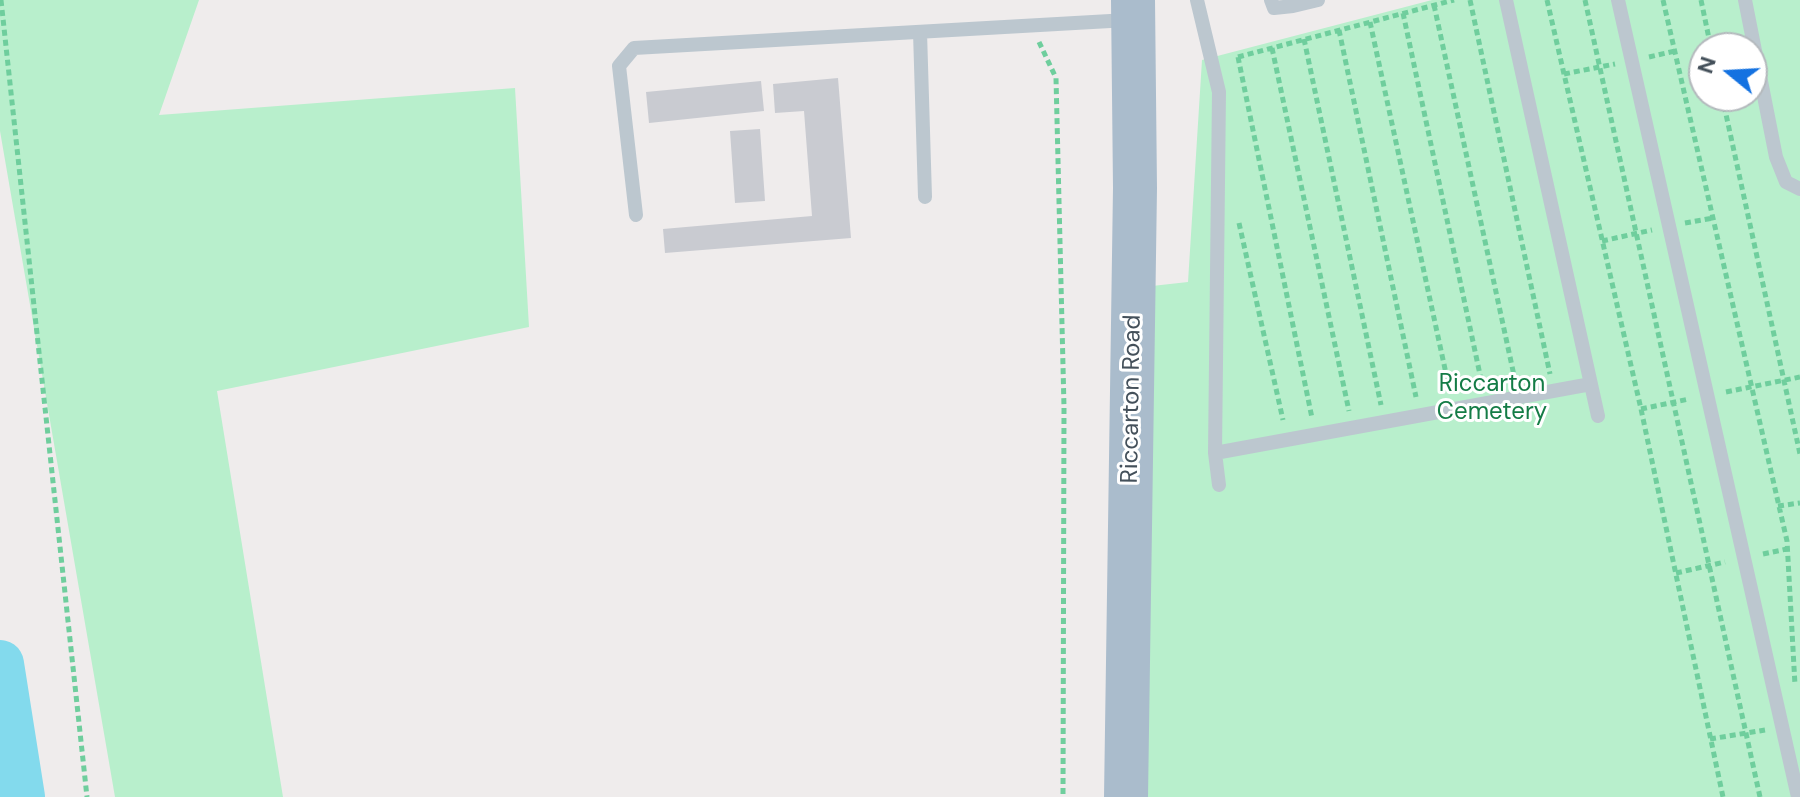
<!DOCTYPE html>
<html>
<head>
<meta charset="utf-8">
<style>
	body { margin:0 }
	#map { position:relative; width:1800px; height:797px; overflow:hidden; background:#efecec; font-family:"DM Sans",sans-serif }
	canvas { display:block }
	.north { position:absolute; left:1688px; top:32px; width:80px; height:80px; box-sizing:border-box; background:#fff; border:2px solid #b4b9bd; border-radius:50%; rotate:288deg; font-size:22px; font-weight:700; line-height:32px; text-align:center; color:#44505a }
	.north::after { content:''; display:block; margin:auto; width:28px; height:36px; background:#1472e1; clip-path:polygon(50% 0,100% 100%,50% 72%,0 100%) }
</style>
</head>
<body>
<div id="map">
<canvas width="1800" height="797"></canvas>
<div class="north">N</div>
</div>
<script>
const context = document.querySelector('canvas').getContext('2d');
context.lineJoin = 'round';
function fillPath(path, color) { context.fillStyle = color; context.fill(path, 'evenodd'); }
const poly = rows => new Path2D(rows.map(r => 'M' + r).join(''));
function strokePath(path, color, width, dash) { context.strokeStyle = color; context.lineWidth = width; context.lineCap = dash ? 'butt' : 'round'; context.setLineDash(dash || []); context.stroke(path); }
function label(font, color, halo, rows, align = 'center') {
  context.font = font + ' "DM Sans",sans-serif'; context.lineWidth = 6; context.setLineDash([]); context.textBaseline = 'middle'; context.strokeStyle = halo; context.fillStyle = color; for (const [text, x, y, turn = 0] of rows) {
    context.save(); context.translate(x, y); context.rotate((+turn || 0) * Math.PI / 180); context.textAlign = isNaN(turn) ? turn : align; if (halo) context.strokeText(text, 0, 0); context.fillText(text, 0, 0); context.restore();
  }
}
const green = poly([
	[0,0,199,0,159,115,515,88,529,327,217,391,283,797,115,797,0,131],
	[1432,0,1800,0,1800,797,1147,797,1152,286,1188,282,1202,60],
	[1704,48,1752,48,1752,96,1704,96]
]);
const river = poly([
	[0,664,21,797]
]);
const building = poly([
	[838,78,851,238,665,253,663,229,812,216,804,111,775,113,773,84],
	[761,81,764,111,649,123,646,92],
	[760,129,765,201,735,203,730,131]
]);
const path = poly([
	[1,0,87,797],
	[1470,0,1550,374],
	[1547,0,1641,409,1723,797],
	[1585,0,1760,797],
	[1663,0,1787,541,1795,685],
	[1701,0,1711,48],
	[1434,5,1515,380],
	[1403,13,1482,384],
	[1370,22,1450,392],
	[1339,30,1416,397],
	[1304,39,1381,405],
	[1039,42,1056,78,1064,407,1063,797],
	[1272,48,1349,411],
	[1720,48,1737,44],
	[1238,57,1312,418],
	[1238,57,1454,0],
	[1649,57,1675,51],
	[1564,74,1615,64],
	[1722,96,1800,454],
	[1239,223,1283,420],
	[1685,223,1713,218],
	[1602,241,1652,230],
	[1726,392,1800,377],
	[1641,409,1689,399],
	[1778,506,1800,503],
	[1763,554,1787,549],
	[1676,573,1725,562],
	[1710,739,1765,730]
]);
const lane = poly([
	[1197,0,1219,92,1215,453,1219,485],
	[1271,0,1274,8,1293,6,1318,0],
	[1506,0,1598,416],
	[1618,0,1798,797],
	[1745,0,1776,157,1786,182,1800,189],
	[920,32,925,197],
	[636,215,619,66,634,48,1128,20],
	[1215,453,1591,384]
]);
const primary = poly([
	[1126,797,1135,188,1133,0]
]);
const parkNames = [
	["Riccarton",1492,385],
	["Cemetery",1492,413]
];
const streetNames = [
	["Riccarton Road",1132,399,-89]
];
fillPath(green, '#b8efcc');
strokePath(river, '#83daed', 48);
fillPath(building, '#c9cbd1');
strokePath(path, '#6fce9d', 5, [6, 4]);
strokePath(lane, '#bcc7cf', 14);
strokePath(primary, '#aabccc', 44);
label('24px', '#147c46', '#fff', parkNames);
label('24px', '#44505a', '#fff', streetNames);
</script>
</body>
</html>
